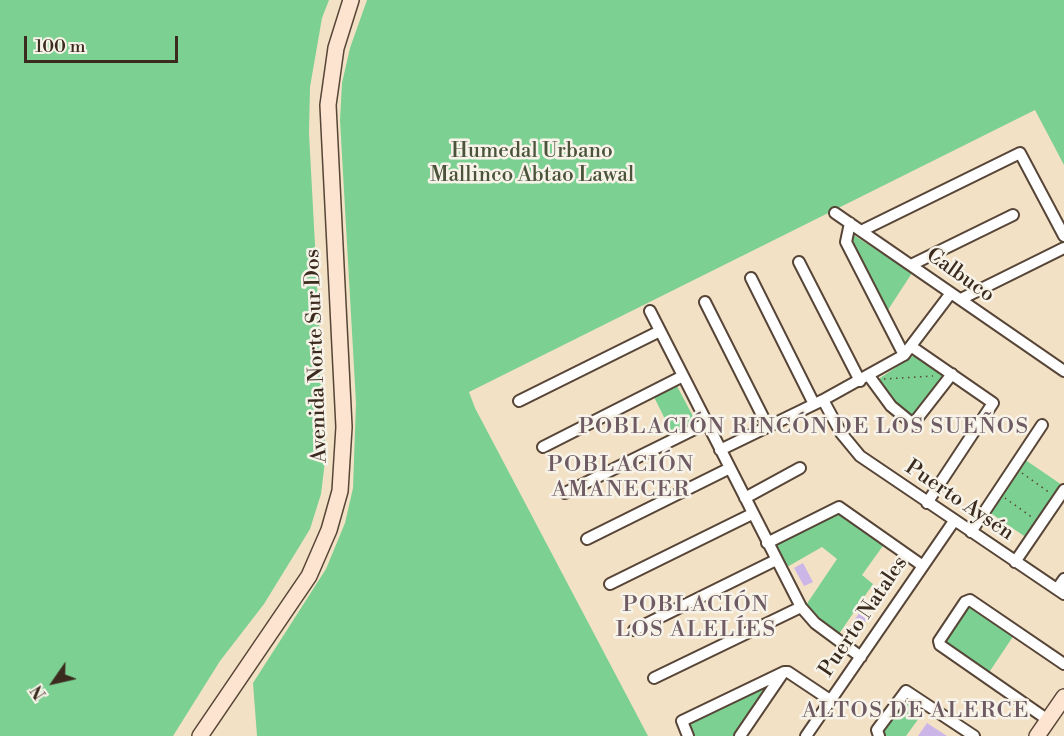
<!DOCTYPE html>
<html>
<head>
<meta charset="utf-8">
<style>
	body { margin:0 }
	#map { position:relative; width:1064px; height:736px; overflow:hidden; background:#f3e1c6; font-family:"Libre Bodoni",serif }
	canvas { display:block }
	.north { position:absolute; left:24px; top:652px; width:60px; height:60px; -webkit-text-stroke:4px #f7f3e8; paint-order:stroke; rotate:236deg; font-size:16px; font-weight:700; line-height:24px; text-align:center; color:#3b2a1e }
	.north::after { content:''; display:block; margin:auto; width:21px; height:27px; background:#3b2a1e; clip-path:polygon(50% 0,100% 100%,50% 72%,0 100%) }
	.scale { position:absolute; left:24px; top:36px; width:154px; height:27px; box-sizing:border-box; border:3px solid #3b2a1e; border-top:0; padding-left:8px; font-size:18px; line-height:21px; white-space:nowrap; color:#3b2a1e; -webkit-text-stroke:4px #f7f3e8; paint-order:stroke }
</style>
</head>
<body>
<div id="map">
<canvas width="1064" height="736"></canvas>
<div class="north">N</div>
<div class="scale">100 m</div>
</div>
<script>
const context = document.querySelector('canvas').getContext('2d');
context.lineJoin = 'round';
function fillPath(path, color) { context.fillStyle = color; context.fill(path, 'evenodd'); }
const poly = rows => new Path2D(rows.map(r => 'M' + r).join(''));
function strokePath(path, color, width, dash) { context.strokeStyle = color; context.lineWidth = width; context.lineCap = dash ? 'butt' : 'round'; context.setLineDash(dash || []); context.stroke(path); }
function label(font, color, halo, rows, align = 'center') {
  context.font = font + ' "Libre Bodoni",serif'; context.lineWidth = 5; context.setLineDash([]); context.textBaseline = 'middle'; context.strokeStyle = halo; context.fillStyle = color; for (const [text, x, y, turn = 0] of rows) {
    context.save(); context.translate(x, y); context.rotate((+turn || 0) * Math.PI / 180); context.textAlign = isNaN(turn) ? turn : align; if (halo) context.strokeText(text, 0, 0); context.fillText(text, 0, 0); context.restore();
  }
}
const green = poly([
	[0,0,329,0,322,18,310,87,309,133,325,432,325,461,321,494,310,529,296,552,264,604,220,661,173,736,0,736],
	[367,0,1064,0,1064,165,1035,110,469,392,475,408,648,736,257,736,253,683,326,569,345,523,353,488,356,403,340,120,342,83,350,48],
	[852,234,912,273,886,313,849,238],
	[916,354,945,375,916,418,907,418,877,380],
	[677,386,696,422,673,435,654,397],
	[1024,459,1062,485,1027,538,989,512],
	[839,511,885,543,862,575,873,584,839,634,814,616,806,605,837,559,822,547,787,567,776,548,778,543],
	[968,604,1014,635,988,674,943,642],
	[765,685,768,686,737,736,691,736,687,724],
	[905,697,927,707,906,736,884,736,882,729]
]);
const building = poly([
	[896,558,905,564,892,582,884,576],
	[803,563,813,582,804,586,794,568],
	[860,612,868,618,855,636,847,630],
	[927,723,947,736,918,736]
]);
const path = poly([
	[884,379,933,376],
	[1022,473,1050,493],
	[1005,498,1033,518]
]);
const street = poly([
	[835,213,1064,371],
	[850,223,846,242,904,355],
	[861,231,1020,153,1064,236],
	[799,262,860,381],
	[911,265,1013,215],
	[751,278,814,404],
	[961,299,1064,248],
	[705,302,768,427],
	[650,311,801,607,815,623,861,657],
	[912,347,993,403,927,503],
	[869,376,891,406,913,424,952,374],
	[823,400,841,433,860,456,1064,594],
	[519,401,660,331],
	[543,447,683,376],
	[720,450,823,400,904,355,951,293],
	[565,493,707,423],
	[745,498,800,468],
	[971,532,1042,425],
	[587,539,730,468],
	[767,543,839,507,923,566],
	[1015,562,1064,490],
	[610,584,752,514],
	[1057,589,1064,579],
	[634,630,776,560],
	[654,678,801,607],
	[1048,720,940,645,939,641,965,602,970,600,1064,664],
	[688,736,682,721,784,672,788,672,830,700],
	[740,736,783,673],
	[806,736,954,521],
	[879,736,877,730,906,691,974,736]
]);
const secondary = poly([
	[200,736,309,576,329,530,340,491,344,427,328,105,336,48,351,0],
	[1037,736,1064,697]
]);
const parkNames = [
	["Humedal Urbano",532,152],
	["Mallinco Abtao Lawal",532,176]
];
const streetNames = [
	["Calbuco",960,276,35],
	["Avenida Norte Sur Dos",317,356,-92],
	["Puerto Aysén",959,501,34],
	["Puerto Natales",864,617,-56]
];
const neighbourhoodNames = [
	["POBLACIÓN RINCÓN DE LOS SUEÑOS",804,428],
	["POBLACIÓN",621,466],
	["AMANECER",621,491],
	["POBLACIÓN",696,606],
	["LOS ALELÍES",696,631],
	["ALTOS DE ALERCE",916,712]
];
fillPath(green, '#7cd092');
fillPath(building, '#ccb5e7');
strokePath(street, '#574537', 14);
strokePath(secondary, '#574537', 18);
strokePath(path, '#574537', 1.5, [1.5, 4.5]);
strokePath(street, '#fff', 10);
strokePath(secondary, '#fde4d0', 15);
label('21px', '#4b543b', '#f7f3e8', parkNames);
label('21px', '#3b2a1e', '#f7f3e8', streetNames);
context.letterSpacing = '1.5px';
label('22px', '#6e5b64', '#f7f3e8', neighbourhoodNames);
context.letterSpacing = '0px';
</script>
</body>
</html>
